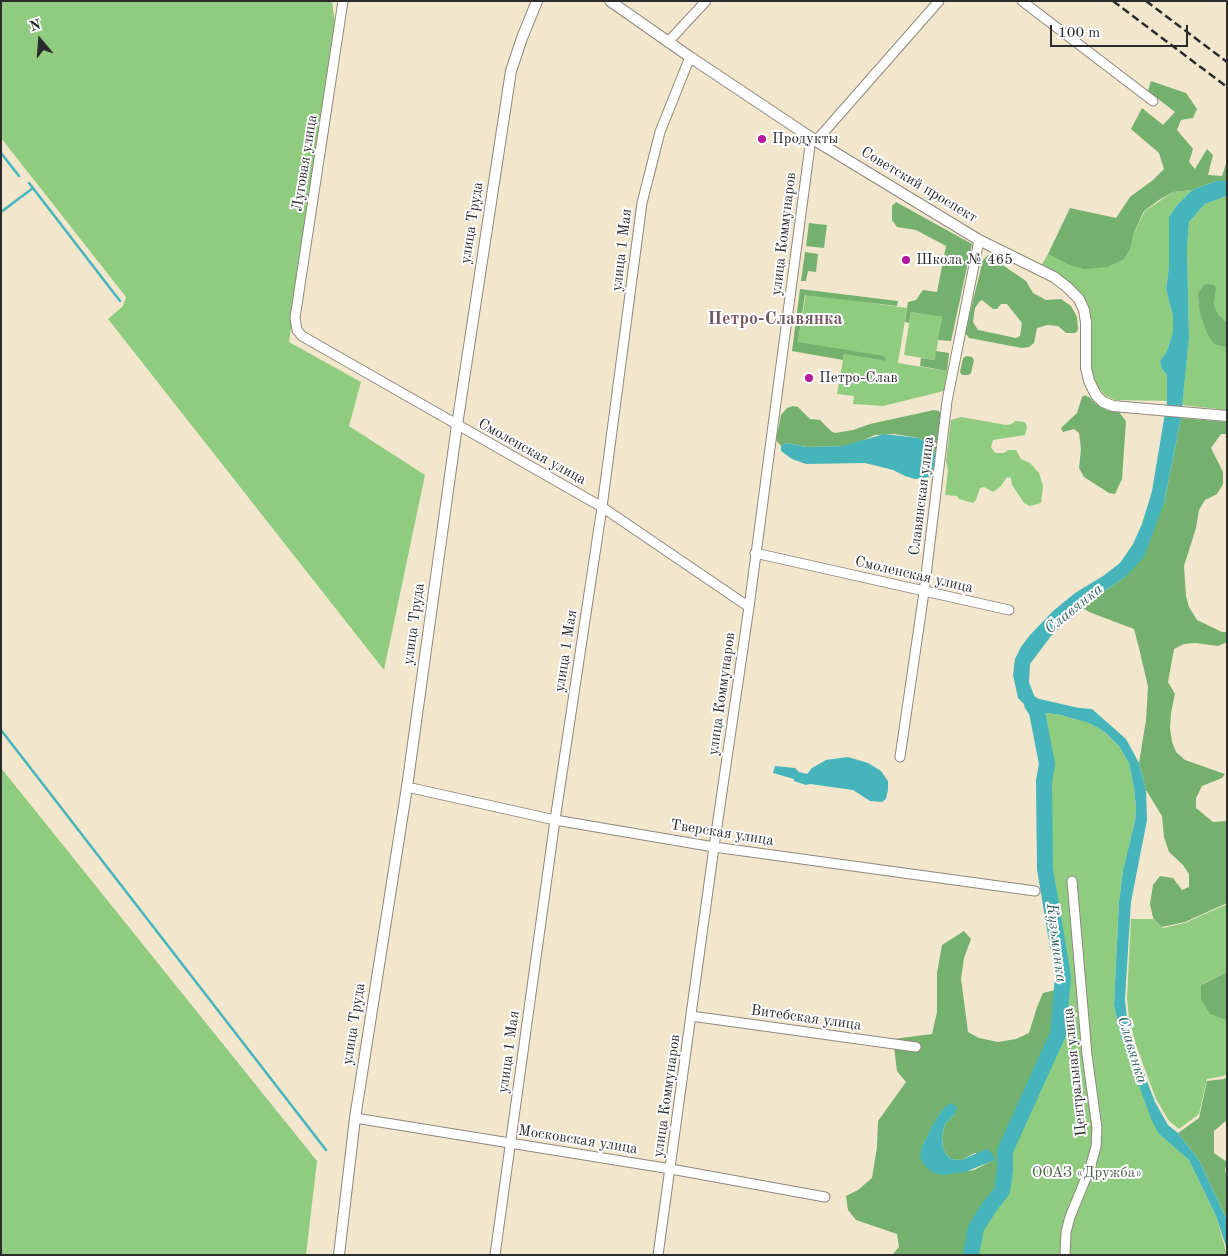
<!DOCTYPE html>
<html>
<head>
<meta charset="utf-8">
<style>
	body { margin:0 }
	#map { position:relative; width:1228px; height:1256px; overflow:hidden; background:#f2e6cd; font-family:"Old Standard TT",serif }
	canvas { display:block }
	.frame { position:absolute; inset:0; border:2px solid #2b2b2b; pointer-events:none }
	.north { position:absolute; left:15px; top:15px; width:50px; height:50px; -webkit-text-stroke:4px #fff; paint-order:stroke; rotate:342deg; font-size:14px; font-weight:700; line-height:20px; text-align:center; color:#2b2b2b }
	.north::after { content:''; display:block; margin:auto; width:18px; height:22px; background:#2b2b2b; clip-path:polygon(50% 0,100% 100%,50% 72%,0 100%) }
	.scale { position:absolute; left:1050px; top:25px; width:138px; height:22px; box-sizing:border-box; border:2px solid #2b2b2b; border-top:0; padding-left:6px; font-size:15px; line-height:18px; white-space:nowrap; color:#2b2b2b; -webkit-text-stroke:4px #fff; paint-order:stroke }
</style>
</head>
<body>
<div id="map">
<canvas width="1228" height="1256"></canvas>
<div class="frame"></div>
<div class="north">N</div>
<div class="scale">100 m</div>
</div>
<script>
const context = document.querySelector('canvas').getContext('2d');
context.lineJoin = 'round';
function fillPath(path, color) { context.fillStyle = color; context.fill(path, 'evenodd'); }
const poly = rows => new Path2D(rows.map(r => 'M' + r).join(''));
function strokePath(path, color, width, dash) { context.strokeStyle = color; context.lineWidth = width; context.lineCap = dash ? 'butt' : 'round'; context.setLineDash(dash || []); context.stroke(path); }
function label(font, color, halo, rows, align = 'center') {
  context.font = font + ' "Old Standard TT",serif'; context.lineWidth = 4; context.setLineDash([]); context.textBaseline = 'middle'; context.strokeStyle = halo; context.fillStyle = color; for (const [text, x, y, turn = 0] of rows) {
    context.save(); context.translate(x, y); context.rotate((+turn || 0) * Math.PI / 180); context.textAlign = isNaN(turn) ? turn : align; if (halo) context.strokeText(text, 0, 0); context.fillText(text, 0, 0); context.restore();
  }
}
const green = poly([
	[1,1,332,1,335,24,289,342,361,382,349,426,425,475,384,670,108,319,123,306,126,297,1,138],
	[1192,190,1176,206,1169,217,1169,267,1166,289,1173,316,1173,333,1167,351,1160,361,1162,369,1167,375,1167,401,1115,400,1106,396,1098,388,1089,368,1089,316,1041,266,1048,254,1067,264,1108,267,1123,260,1130,250,1134,232,1145,211,1173,192],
	[1227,196,1227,323,1219,315,1214,306,1216,289,1205,284,1214,344,1227,348,1227,410,1182,405,1189,337,1187,249,1189,222,1205,204],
	[806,294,907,308,898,363,947,371,944,391,883,406,853,404,854,396,837,394,844,354,886,361,798,342],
	[911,312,942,317,935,360,904,355],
	[961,417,1006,425,1012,424,1015,421,1025,422,1027,427,1025,435,993,440,991,447,995,453,1004,453,1008,450,1016,450,1021,459,1030,463,1039,473,1043,486,1041,503,1030,506,1024,503,1012,485,1011,478,1007,477,1001,486,993,492,984,487,980,488,976,500,973,503,959,499,957,496,945,495,948,470,946,461,951,420],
	[1037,712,1061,715,1089,723,1105,732,1119,746,1129,763,1134,788,1136,807,1135,821,1123,870,1119,902,1114,1005,1120,1034,1159,1134,1189,1160,1216,1216,1227,1255,971,1255,976,1228,990,1206,1002,1191,1005,1171,1005,1151,1058,1034,1063,976,1045,869,1044,781,1047,764],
	[1,768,317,1161,306,1255,1,1255],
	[1227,904,1227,972,1202,984,1201,998,1227,1019,1227,1073,1224,1076,1207,1079,1199,1114,1179,1129,1169,1121,1156,1099,1136,1045,1129,1018,1127,998,1131,919,1154,919,1163,928,1185,923]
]);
const forest = poly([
	[1151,81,1186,93,1197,109,1193,118,1181,120,1177,130,1193,149,1189,162,1195,169,1207,149,1213,155,1208,175,1222,176,1227,161,1227,181,1216,181,1192,190,1173,192,1159,200,1144,211,1134,232,1130,250,1123,260,1108,267,1084,269,1067,264,1048,254,1070,208,1116,218,1130,197,1153,180,1164,169,1159,153,1131,129,1142,108,1163,125,1175,112,1148,91],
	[896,202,972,244,951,341,938,340,942,317,911,312,909,323,905,322,908,302,916,300,923,290,937,292,946,246,916,230,897,227,892,220,892,206],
	[809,223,827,225,824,248,806,246],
	[805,252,818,254,816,272,808,271,806,281,801,281],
	[988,255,1026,281,1033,293,1046,300,1061,299,1071,306,1077,317,1078,330,1075,333,1066,333,1058,326,1047,325,1037,328,1034,343,1029,347,1022,348,969,338,965,333,983,260],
	[982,300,993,309,997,309,1001,304,1007,304,1022,323,1020,336,1016,338,978,330,973,322,975,308,979,302],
	[1205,284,1215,285,1216,289,1214,306,1219,315,1227,323,1227,348,1214,344,1207,333,1200,313,1198,293],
	[800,289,898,301,897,306,805,295,798,342,884,356,886,361,844,354,843,360,792,351],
	[936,351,949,353,947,371,920,366,921,358,935,360],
	[967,356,972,357,974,360,971,373,968,375,962,375,960,372,963,358],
	[1085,395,1090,398,1096,404,1107,410,1119,412,1126,421,1122,479,1115,494,1109,493,1084,477,1079,468,1081,449,1079,433,1074,429,1063,432,1061,428,1077,413,1082,397],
	[793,406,798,407,810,419,820,420,831,431,835,433,853,430,870,424,934,410,939,411,941,415,935,456,932,445,919,438,894,434,875,435,855,444,843,446,807,447,786,443,781,446,776,440,781,415,787,408],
	[1181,418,1227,422,1227,434,1221,434,1211,448,1223,472,1223,484,1217,494,1205,500,1199,510,1196,528,1184,566,1186,596,1189,607,1197,620,1222,632,1227,632,1227,642,1218,646,1196,643,1184,644,1174,649,1168,682,1175,694,1171,713,1170,728,1172,742,1176,752,1185,760,1225,774,1222,778,1202,786,1196,798,1196,808,1213,822,1227,821,1227,903,1185,922,1162,927,1153,918,1150,904,1153,885,1160,876,1173,878,1182,890,1189,887,1189,874,1183,865,1169,852,1164,837,1162,816,1146,790,1139,763,1146,720,1148,687,1140,652,1134,629,1089,612,1081,607,1125,577,1164,503],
	[964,931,971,939,964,958,961,979,968,1032,979,1038,998,1042,1016,1039,1029,1033,1037,1007,1043,993,1055,990,1061,995,1058,1034,1005,1151,1005,1171,1002,1191,990,1206,976,1228,971,1255,892,1255,899,1247,897,1234,856,1220,848,1210,846,1196,858,1190,872,1178,877,1147,878,1121,906,1082,897,1071,893,1039,932,1034,937,1012,937,973,942,945],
	[942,1110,955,1114,945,1124,942,1136,943,1148,946,1154,951,1159,961,1160,975,1153,994,1160,974,1170,954,1173,923,1144],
	[1227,972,1227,1020,1210,1014,1201,999,1201,985],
	[1227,1076,1227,1120,1214,1131,1214,1153,1227,1162,1225,1171,1227,1175,1227,1220,1199,1160,1178,1133,1199,1118,1207,1081,1224,1079]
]);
const water = poly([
	[1216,181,1227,181,1227,196,1205,204,1189,222,1187,249,1189,337,1181,418,1164,503,1144,557,1125,577,1081,607,1051,636,1030,664,1029,682,1035,698,1079,708,1092,709,1126,739,1139,763,1146,790,1147,820,1131,902,1125,999,1127,1019,1134,1047,1155,1102,1168,1125,1178,1133,1199,1160,1226,1218,1227,1250,1216,1216,1189,1160,1159,1134,1152,1121,1120,1034,1114,1005,1119,902,1123,870,1135,821,1136,807,1134,788,1129,763,1119,746,1105,732,1089,723,1061,715,1037,712,1025,705,1018,698,1013,675,1015,659,1021,647,1030,635,1053,611,1075,593,1103,576,1120,563,1133,544,1142,524,1152,491,1167,401,1167,375,1162,369,1160,361,1167,351,1173,332,1173,316,1166,289,1169,267,1169,217,1176,206,1192,190],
	[884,434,919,438,932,445,935,456,934,466,930,477,915,479,905,476,893,470,865,463,806,464,792,459,781,451,781,446,786,443,807,447,843,446],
	[848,757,868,763,881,771,888,781,888,790,886,799,882,802,870,801,853,790,810,784,806,785,794,781,794,779,773,773,775,766,795,768,799,772,807,774,812,768,826,760],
	[950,1103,957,1107,955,1114,945,1124,942,1136,943,1148,946,1154,951,1159,961,1160,987,1149,992,1153,995,1160,965,1172,941,1175,931,1172,923,1163,920,1155,923,1144,934,1123,942,1110]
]);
const stream = poly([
	[1,153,19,176],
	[29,183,120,301],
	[1,212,33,188],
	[1,730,326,1150]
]);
const river = poly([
	[971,1255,976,1228,990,1206,1002,1191,1005,1171,1005,1151,1058,1034,1063,976,1045,869,1044,781,1047,764,1037,712,1032,704]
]);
const minor = poly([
	[343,1,295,318,297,330,302,336,602,507,749,607],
	[1022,1,1153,101],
	[668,42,706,1],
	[816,141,939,1],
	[755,553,1009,610],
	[900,757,924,592,947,401,979,240],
	[407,787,555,820,714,847,1035,891],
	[691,1016,916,1047],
	[355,1118,671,1169,825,1197],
	[495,1255,555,820,602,507,642,203,660,132,690,57],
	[658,1255,714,847,749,607,811,138],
	[1065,1255,1066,1232,1070,1217,1090,1168,1096,1147,1097,1128,1087,1055,1072,881]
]);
const tertiary = poly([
	[610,1,690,57,816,141,979,240,1054,277,1067,287,1079,299,1084,310,1086,322,1086,368,1089,381,1096,395,1103,402,1113,406,1227,416],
	[339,1255,355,1118,407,787,457,425,511,71,522,38,537,1]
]);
const rail = poly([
	[1113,1,1227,87],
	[1146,1,1227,62]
]);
const markers = [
	[762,139,5,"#b5179e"],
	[906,260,5,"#b5179e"],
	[809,378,5,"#b5179e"]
];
const poiNames = [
	["Продукты",772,139],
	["Школа № 465",916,260],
	["Петро-Слав",819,378]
];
const streetNames = [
	["Луговая улица",305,163,-81],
	["Советский проспект",919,185,31],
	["улица Труда",472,223,-81],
	["улица Коммунаров",784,234,-83],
	["улица 1 Мая",622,250,-83],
	["Смоленская улица",532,452,29],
	["Славянская улица",922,496,-83],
	["Смоленская улица",914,575,13],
	["улица Труда",414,624,-82],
	["улица 1 Мая",566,651,-81],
	["улица Коммунаров",722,694,-82],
	["Тверская улица",722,833,9],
	["Витебская улица",806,1018,8],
	["улица Труда",354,1024,-81],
	["улица 1 Мая",509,1052,-82],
	["Центральная улица",1075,1072,-96],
	["улица Коммунаров",667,1096,-82],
	["Московская улица",578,1140,9]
];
const parkNames = [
	["ООАЗ «Дружба»",1087,1173]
];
const waterNames = [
	["Славянка",1074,609,-39],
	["Кузьминка",1056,943,83],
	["Славянка",1132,1050,73]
];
const quarterNames = [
	["Петро-Славянка",775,319]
];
fillPath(green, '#90cc80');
fillPath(forest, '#74b06e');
fillPath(water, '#45b5bb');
strokePath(stream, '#45b5bb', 2.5);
strokePath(river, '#45b5bb', 16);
strokePath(minor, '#8e887c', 11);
strokePath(tertiary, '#8e887c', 12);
strokePath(minor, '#fff', 9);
strokePath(tertiary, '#fff', 10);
strokePath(rail, '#2b2b2b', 2.5, [8, 4]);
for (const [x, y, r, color] of markers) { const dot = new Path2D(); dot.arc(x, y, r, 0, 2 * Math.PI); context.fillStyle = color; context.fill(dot); strokePath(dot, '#fff', 2); }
label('15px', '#2b2b2b', '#fff', poiNames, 'left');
label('15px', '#2b2b2b', '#fff', streetNames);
label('15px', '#4e6349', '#fff', parkNames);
label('italic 16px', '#356265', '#fff', waterNames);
label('bold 18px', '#735661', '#fff', quarterNames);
</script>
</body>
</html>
